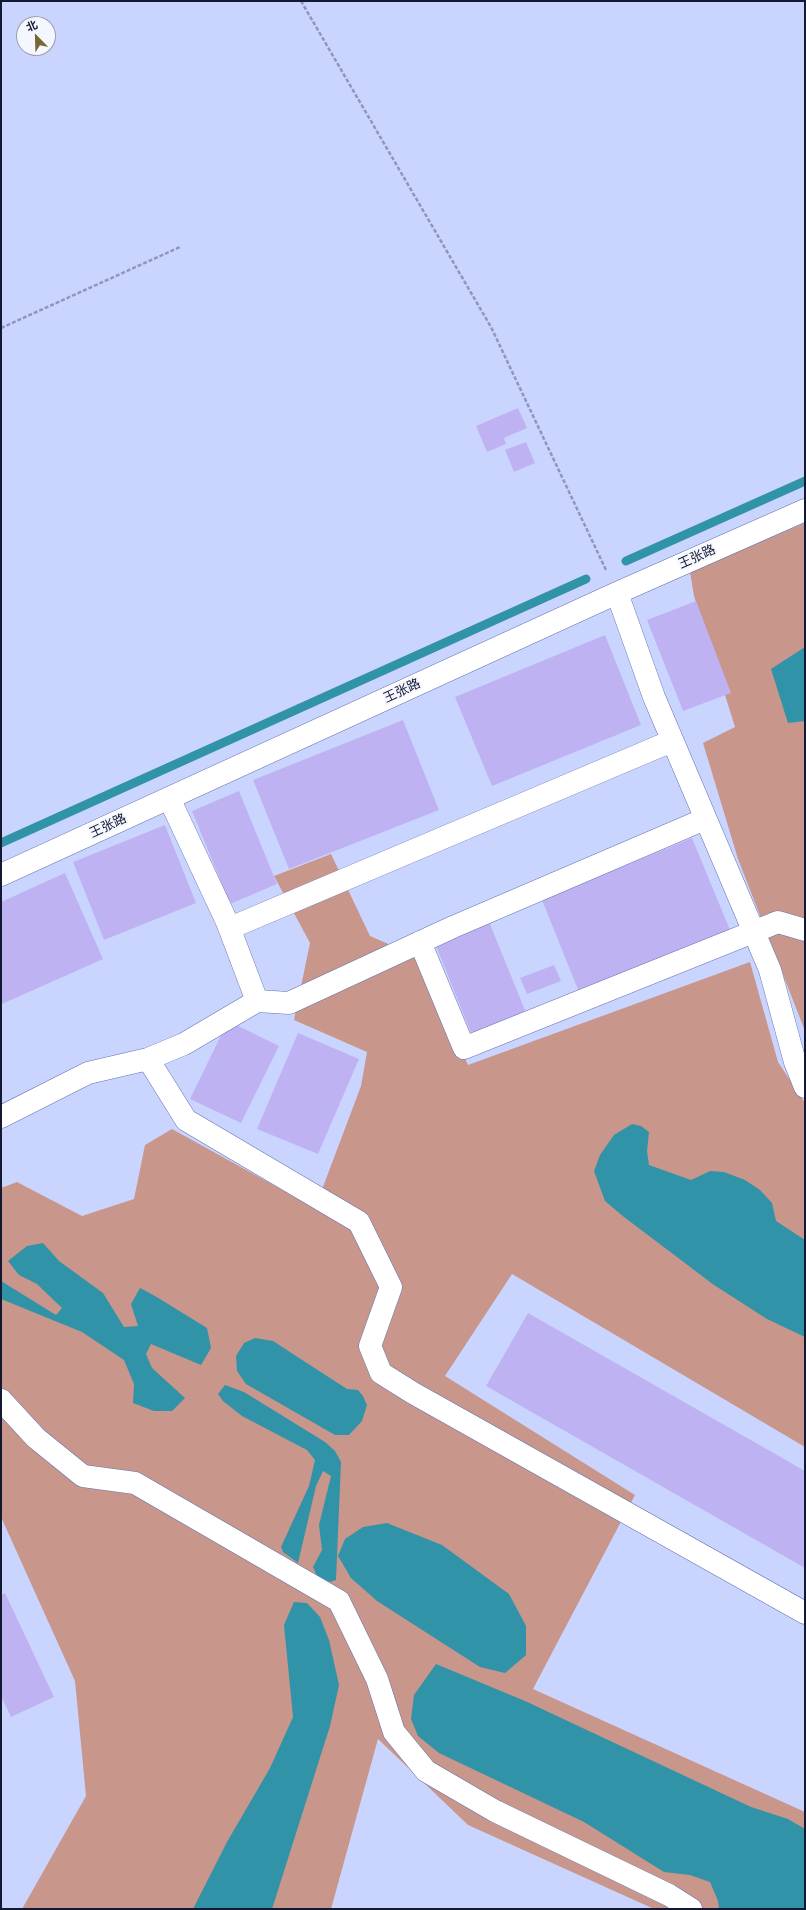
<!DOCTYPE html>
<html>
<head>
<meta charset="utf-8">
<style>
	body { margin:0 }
	#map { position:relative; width:806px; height:1910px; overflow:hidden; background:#cad5ff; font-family:Cabin,"Noto Sans SC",sans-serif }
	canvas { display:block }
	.frame { position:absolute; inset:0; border:2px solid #141932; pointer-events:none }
	.north { position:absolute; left:16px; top:16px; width:40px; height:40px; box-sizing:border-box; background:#f5f7ff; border:1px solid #9b9ead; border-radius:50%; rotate:337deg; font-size:11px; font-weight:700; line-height:16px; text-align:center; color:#141932 }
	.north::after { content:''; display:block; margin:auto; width:14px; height:18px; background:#766735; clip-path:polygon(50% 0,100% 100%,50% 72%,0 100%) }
</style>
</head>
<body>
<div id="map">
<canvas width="806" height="1910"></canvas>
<div class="frame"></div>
<div class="north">北</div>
</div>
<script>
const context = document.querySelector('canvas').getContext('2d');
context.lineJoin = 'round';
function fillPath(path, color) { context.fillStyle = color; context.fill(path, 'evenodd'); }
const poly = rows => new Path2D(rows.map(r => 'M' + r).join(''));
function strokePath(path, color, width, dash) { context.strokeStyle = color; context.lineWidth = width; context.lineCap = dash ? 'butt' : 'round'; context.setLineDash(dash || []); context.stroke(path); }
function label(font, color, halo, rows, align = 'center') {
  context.font = font + ' Cabin,"Noto Sans SC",sans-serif'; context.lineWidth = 4; context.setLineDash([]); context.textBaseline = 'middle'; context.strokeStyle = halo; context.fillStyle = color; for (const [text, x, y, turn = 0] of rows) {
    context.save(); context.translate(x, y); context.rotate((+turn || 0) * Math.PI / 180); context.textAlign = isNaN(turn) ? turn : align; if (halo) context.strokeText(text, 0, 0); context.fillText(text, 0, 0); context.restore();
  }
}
const green = poly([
	[805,523,805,1031,738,859,703,743,735,727,694,596,690,572],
	[331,854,370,936,416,956,468,1065,750,962,778,1062,805,1103,805,1447,512,1274,445,1376,635,1495,533,1689,805,1812,805,1909,654,1909,468,1825,378,1739,331,1909,22,1909,86,1796,75,1681,1,1517,1,1188,17,1182,82,1216,134,1199,145,1145,172,1129,315,1208,361,1086,367,1052,294,1020,310,943,274,876]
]);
const water = poly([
	[805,647,805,721,788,723,771,669],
	[632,1124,641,1126,649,1132,647,1151,649,1165,691,1180,710,1171,724,1172,745,1180,760,1190,772,1203,776,1221,805,1240,805,1337,767,1319,714,1285,624,1217,605,1201,594,1171,600,1155,614,1135],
	[43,1243,59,1261,103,1293,124,1327,138,1326,131,1304,140,1288,155,1296,207,1328,211,1348,201,1365,151,1344,146,1354,152,1368,185,1398,172,1411,154,1411,133,1403,134,1384,124,1360,82,1332,1,1299,1,1281,56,1315,62,1308,37,1284,19,1275,8,1261,27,1246],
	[255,1338,273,1341,347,1389,358,1390,363,1396,367,1405,362,1421,349,1435,335,1435,246,1384,237,1371,236,1356,244,1343],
	[225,1385,244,1392,325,1442,335,1451,341,1462,336,1580,330,1582,317,1576,313,1567,322,1550,319,1525,331,1476,323,1471,316,1486,298,1563,283,1552,281,1547,309,1486,315,1460,307,1450,242,1416,223,1401,218,1394],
	[387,1523,442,1545,509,1594,526,1626,526,1655,505,1673,480,1667,377,1601,351,1578,338,1556,345,1539,363,1527],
	[294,1602,307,1603,320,1617,329,1640,339,1685,330,1726,272,1909,193,1909,227,1842,270,1768,293,1717,284,1625],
	[436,1664,525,1701,751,1807,788,1819,805,1829,805,1909,719,1909,718,1901,710,1882,690,1875,664,1872,584,1822,439,1753,418,1736,411,1719,414,1695]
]);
const stream = poly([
	[626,561,805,481],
	[1,843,586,579]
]);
const building = poly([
	[518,408,527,428,504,438,506,444,487,452,476,426],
	[526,442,535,463,514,472,505,450],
	[696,601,731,693,683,711,647,620],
	[605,635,641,725,492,786,455,697],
	[403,720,439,810,289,869,253,780],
	[239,791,277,884,230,904,192,811],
	[165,825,196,903,104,940,73,862],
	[692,838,730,930,579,992,542,900],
	[65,873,103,959,2,1004,1,902],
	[488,919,526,1013,472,1035,434,941],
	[554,965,561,981,527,994,520,978],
	[228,1021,279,1046,241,1123,190,1099],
	[298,1033,359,1059,318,1154,257,1129],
	[528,1313,805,1471,805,1568,486,1386],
	[5,1593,54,1697,11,1717,1,1696,1,1595]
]);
const path = poly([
	[301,1,491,327,606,570],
	[1,328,180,247]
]);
const minor = poly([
	[617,593,654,697,770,970,795,1062,805,1087],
	[169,798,227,922,257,1001,289,1003,453,927,705,819],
	[1,875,617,593,805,510],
	[230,928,672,741],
	[420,942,464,1048,778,922,805,930],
	[148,1059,186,1120,359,1222,391,1287,370,1346,381,1373,413,1393,805,1613],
	[1,1117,88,1073,148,1059,184,1044,257,1001],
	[1,1400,36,1438,83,1476,135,1483,339,1601,377,1679,394,1732,426,1771,495,1811,669,1895,691,1909]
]);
const streetNames = [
	["王张路",697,557,-24],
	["王张路",402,691,-25],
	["王张路",108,826,-25]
];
fillPath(green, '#c8968b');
fillPath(water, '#3193a7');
strokePath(stream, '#3193a7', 9);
fillPath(building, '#bfb2f3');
strokePath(minor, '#6572b1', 23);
strokePath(path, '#8e97bb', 2.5, [4, 2]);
strokePath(minor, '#fff', 22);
label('13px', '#141932', '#f5f7ff', streetNames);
</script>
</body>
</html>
